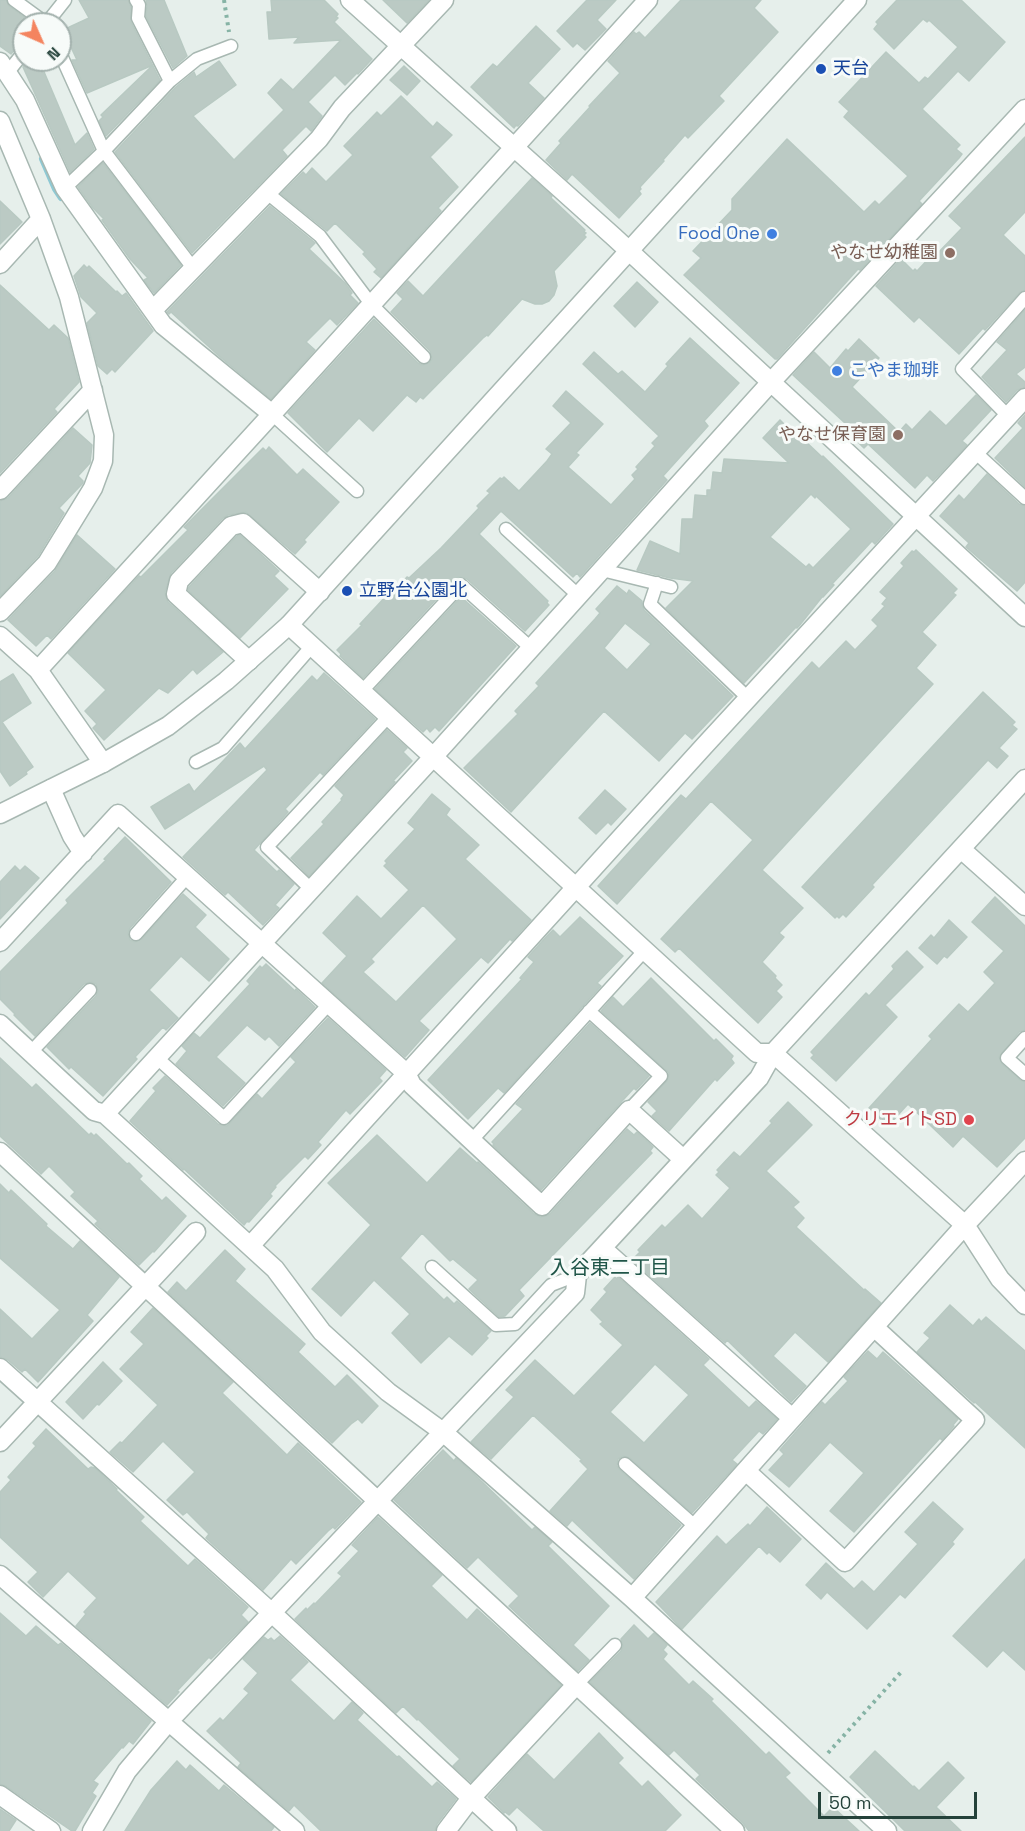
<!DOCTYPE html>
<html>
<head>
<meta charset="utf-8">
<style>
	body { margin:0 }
	#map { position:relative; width:1025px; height:1831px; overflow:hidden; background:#e6efeb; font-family:"Space Grotesk",sans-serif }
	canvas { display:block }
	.north { position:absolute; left:12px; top:12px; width:60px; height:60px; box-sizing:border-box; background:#f7fbf9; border:2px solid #a3b1ad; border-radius:50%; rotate:135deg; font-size:16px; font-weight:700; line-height:24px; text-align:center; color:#24423a }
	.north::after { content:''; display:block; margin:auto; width:21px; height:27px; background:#f4845f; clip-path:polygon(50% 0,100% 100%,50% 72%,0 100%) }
	.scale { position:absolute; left:818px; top:1792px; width:159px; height:27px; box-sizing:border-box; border:3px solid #24423a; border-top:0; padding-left:8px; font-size:18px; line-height:21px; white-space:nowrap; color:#24423a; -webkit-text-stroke:4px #f7fbf9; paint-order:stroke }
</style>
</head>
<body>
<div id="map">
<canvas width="1025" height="1831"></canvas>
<div class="north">N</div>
<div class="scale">50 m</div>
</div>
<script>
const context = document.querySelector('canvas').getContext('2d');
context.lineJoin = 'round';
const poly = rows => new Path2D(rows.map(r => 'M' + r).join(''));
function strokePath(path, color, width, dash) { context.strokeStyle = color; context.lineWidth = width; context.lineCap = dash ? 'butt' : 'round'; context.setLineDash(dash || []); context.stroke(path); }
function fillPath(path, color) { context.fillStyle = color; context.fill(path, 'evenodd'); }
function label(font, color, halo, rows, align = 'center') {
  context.font = font + ' "Space Grotesk","Noto Sans JP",sans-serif'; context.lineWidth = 6; context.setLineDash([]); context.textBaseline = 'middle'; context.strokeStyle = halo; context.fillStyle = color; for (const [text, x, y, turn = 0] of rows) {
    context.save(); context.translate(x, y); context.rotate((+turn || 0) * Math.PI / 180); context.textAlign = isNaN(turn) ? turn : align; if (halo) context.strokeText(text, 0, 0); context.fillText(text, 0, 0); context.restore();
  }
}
const stream = poly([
	[42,159,55,189,61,198]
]);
const building = poly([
	[0,0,6,0,9,6,24,17,24,38,11,54,0,46,0,0],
	[79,0,128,0,131,7,131,22,160,80,106,136,99,121,103,117,101,115,153,65,87,93,72,60,77,60,63,30,89,18,79,0],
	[146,0,164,0,187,56,173,68,146,16,147,6,146,0],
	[271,0,324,0,338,14,336,17,338,18,334,22,372,59,358,74,357,73,345,85,335,75,308,102,322,116,311,131,306,126,282,150,287,156,192,253,115,152,176,87,194,72,196,77,219,61,236,85,193,116,234,160,284,110,268,93,281,79,293,90,341,40,294,43,299,37,269,39,267,12,272,12,271,0],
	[383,0,429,0,407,23,383,0],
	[587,0,616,0,597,20,606,29,585,50,577,43,573,47,557,31,587,0],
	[681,0,761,0,754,8,778,32,719,96,724,101,688,138,685,135,663,160,664,161,640,187,641,189,639,191,641,194,619,218,572,174,567,180,546,160,561,143,559,141,590,107,589,106,620,73,608,61,634,32,636,34,639,32,645,38,681,0],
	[897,0,961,0,1005,42,969,81,958,71,922,109,960,145,956,149,962,154,959,158,919,201,922,204,860,270,858,269,777,359,775,359,684,275,701,258,693,251,732,210,732,199,787,139,864,212,875,201,879,205,908,176,844,117,849,111,839,102,886,52,919,83,925,77,928,79,958,47,929,20,927,22,923,19,894,49,874,29,878,24,876,22,897,0],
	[536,26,560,49,528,83,544,98,518,126,516,125,514,128,471,87,493,64,497,67,536,26],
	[28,60,39,60,75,145,87,133,94,149,70,172,23,67,28,60],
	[404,66,420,81,407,95,390,80,404,66],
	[401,96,433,127,437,122,452,135,430,157,458,187,438,208,441,211,381,278,374,272,377,269,363,254,365,252,335,223,327,231,281,194,303,172,306,175,312,168,326,182,353,155,344,146,377,112,381,116,401,96],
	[1025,137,1025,212,1003,235,1025,256,1025,290,1019,293,985,330,983,328,959,354,919,317,914,322,876,286,901,259,913,271,915,269,917,271,933,254,935,256,962,228,949,216,1025,137],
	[103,163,181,265,154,293,144,280,148,278,130,259,102,220,104,219,93,208,78,187,103,163],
	[532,178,552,196,551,198,585,230,584,232,586,233,584,235,586,237,554,271,557,286,554,295,549,301,542,304,535,304,522,299,488,336,487,335,483,338,423,399,420,397,416,402,407,395,373,431,359,418,327,452,288,413,374,319,418,363,422,365,429,363,432,359,430,351,391,312,403,299,397,293,408,281,423,296,532,178],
	[0,201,22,222,0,244,0,201],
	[270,206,314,242,315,243,309,249,345,283,352,293,350,295,358,303,337,325,330,318,306,342,315,350,271,399,219,356,171,312,169,314,167,312,270,206],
	[84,265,87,268,89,266,116,292,117,291,122,296,126,293,153,331,115,372,112,369,107,374,98,366,87,323,97,313,81,297,74,276,84,265],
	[637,282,658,302,635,327,614,306,637,282],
	[0,285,49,330,54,325,68,338,79,382,54,409,57,412,0,473,0,285],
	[1025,310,1025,367,1016,374,1025,382,1025,387,1017,390,1006,402,982,377,1007,350,997,342,1025,310],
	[690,338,739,383,704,421,708,426,663,476,667,480,580,577,577,573,573,577,501,511,479,534,548,601,547,603,549,605,525,631,467,579,459,577,455,579,363,678,340,656,341,654,337,650,362,625,360,624,388,594,390,596,407,577,409,578,441,548,479,508,477,506,490,493,487,491,500,478,502,479,504,477,519,491,547,461,552,454,546,449,571,423,553,406,566,391,603,424,576,453,579,455,568,467,611,505,635,479,632,475,638,469,636,467,655,446,652,443,659,436,583,364,594,352,618,374,622,371,645,392,668,366,666,364,690,338],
	[859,339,879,358,852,387,899,432,906,424,912,430,930,411,946,426,976,395,991,410,962,441,967,445,933,481,927,475,915,488,868,444,864,448,843,428,846,424,793,375,814,352,830,368,846,349,848,351,859,339],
	[1025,415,1025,487,995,458,1023,428,1018,423,1025,415],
	[780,420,801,441,803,439,822,457,823,456,893,524,875,544,872,541,832,584,834,585,823,597,822,597,799,626,797,628,796,627,744,683,666,608,693,581,670,578,637,570,650,541,680,554,682,519,693,519,695,495,707,496,707,490,711,490,713,472,722,473,724,459,789,463,763,438,780,420],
	[811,494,815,498,816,496,851,529,813,568,809,564,806,567,770,537,811,494],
	[73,428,92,445,90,463,78,476,83,481,83,483,59,508,64,513,38,556,0,596,0,501,8,498,73,428],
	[269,447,297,475,303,469,339,502,304,540,306,542,295,554,246,512,228,515,223,518,171,573,165,592,166,598,168,602,223,652,197,674,193,669,168,693,159,688,104,740,93,728,97,724,85,711,106,690,68,653,139,576,141,577,188,530,184,527,263,448,266,451,269,447],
	[987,474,1019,504,1025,506,1025,582,1017,591,966,547,969,543,940,516,959,495,964,500,987,474],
	[77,535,115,569,51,639,47,635,36,646,8,620,55,571,77,535],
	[240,535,279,571,274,576,288,589,240,638,188,590,189,587,237,536,240,535],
	[916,550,957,589,953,593,956,595,922,632,936,645,916,668,933,684,762,870,803,908,779,933,784,937,762,962,776,976,775,978,782,985,776,991,782,997,758,1023,679,948,675,952,661,939,753,840,711,801,617,904,598,886,681,795,686,799,812,662,819,669,846,641,855,650,878,626,872,620,885,606,882,604,887,598,880,592,904,566,901,563,912,551,914,552,916,550],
	[617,586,627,594,629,590,642,601,642,605,644,610,733,696,692,739,685,733,659,761,604,711,511,812,464,768,518,714,515,711,539,686,536,683,595,619,600,613,596,609,617,586],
	[625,623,651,644,627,670,604,648,625,623],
	[461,597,516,646,439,731,435,727,430,732,427,728,423,732,375,689,461,597],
	[324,673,375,719,323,775,320,772,285,809,288,812,254,850,277,872,279,870,294,884,275,905,279,908,263,925,228,892,225,895,183,857,267,770,264,766,165,829,151,807,189,784,194,792,240,743,245,749,312,676,317,681,324,673],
	[13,674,31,703,2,722,33,767,26,772,27,774,10,786,0,771,0,682,13,674],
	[983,692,1015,722,1012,725,1017,729,999,748,1008,756,997,768,988,760,872,885,874,887,846,917,843,914,839,918,837,916,835,918,802,887,983,692],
	[387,730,407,748,403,752,412,761,393,781,395,782,309,876,291,858,324,824,322,822,342,800,341,799,344,795,335,786,387,730],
	[605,790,626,809,611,825,608,822,596,834,579,818,605,790],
	[432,794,450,809,446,815,479,845,465,859,531,920,512,941,510,939,488,963,481,957,419,1021,429,1030,405,1057,322,983,347,956,323,933,357,896,381,919,409,890,384,866,387,863,385,861,415,829,408,823,432,794],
	[423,905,457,939,396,1002,363,972,374,962,371,959,423,905],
	[125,837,171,882,130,928,128,933,130,940,135,942,142,939,183,894,206,915,195,927,229,959,209,981,181,956,149,990,178,1018,166,1030,163,1027,135,1057,137,1059,103,1096,71,1067,69,1069,47,1047,96,996,98,991,96,984,91,982,84,984,35,1036,14,1015,15,1014,0,999,0,972,68,903,66,900,106,860,104,859,125,837],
	[15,866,20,871,25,866,39,878,0,919,0,882,15,866],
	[995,897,1025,926,1025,1030,1019,1032,999,1057,1002,1064,1020,1080,1025,1082,1025,1138,997,1167,963,1136,953,1147,908,1104,888,1126,869,1108,932,1039,929,1036,959,1004,968,1012,995,983,984,972,1004,951,972,922,995,897],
	[580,917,623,956,597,983,601,986,504,1093,498,1088,468,1119,428,1080,522,979,520,978,534,962,528,957,547,936,553,930,560,937,580,917],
	[949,920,967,937,947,958,944,956,937,964,919,948,931,935,934,938,949,920],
	[907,951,923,967,885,1005,897,1017,836,1081,811,1058,814,1055,811,1052,866,993,869,996,894,969,892,966,907,951],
	[266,964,295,991,296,989,315,1007,279,1046,269,1036,265,1040,247,1025,216,1057,245,1083,223,1106,176,1064,187,1051,182,1046,194,1033,200,1038,250,984,247,981,260,966,262,968,266,964],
	[651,978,714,1041,716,1039,733,1056,731,1059,734,1063,717,1081,715,1079,669,1131,652,1116,657,1111,648,1102,667,1081,669,1073,601,1011,613,997,623,1007,651,978],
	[328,1018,386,1070,379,1078,382,1081,350,1114,346,1110,318,1142,321,1145,308,1159,305,1156,275,1186,276,1187,270,1194,272,1196,249,1222,247,1221,244,1225,184,1169,183,1170,130,1121,156,1091,153,1088,165,1076,218,1124,227,1126,257,1094,262,1099,296,1062,291,1057,328,1018],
	[590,1023,649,1076,636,1090,634,1088,541,1190,493,1145,494,1144,492,1142,523,1109,516,1104,590,1023],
	[0,1058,32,1088,36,1084,89,1135,91,1133,94,1136,96,1134,127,1164,129,1163,142,1176,139,1179,162,1201,166,1197,186,1216,154,1252,153,1251,139,1265,95,1224,98,1221,71,1196,75,1192,49,1166,41,1174,0,1136,0,1058],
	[788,1102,812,1125,766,1171,799,1202,793,1207,804,1218,796,1227,864,1290,865,1289,881,1303,828,1362,795,1332,773,1356,806,1386,791,1402,727,1340,725,1343,632,1260,640,1252,638,1250,662,1225,665,1228,688,1205,702,1219,730,1188,716,1175,719,1172,717,1170,734,1152,740,1157,772,1123,770,1121,788,1102],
	[627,1129,634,1135,637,1132,653,1147,650,1151,652,1153,519,1290,524,1296,505,1316,499,1317,469,1289,478,1280,453,1259,450,1261,422,1233,400,1258,444,1300,447,1297,454,1304,457,1301,491,1331,486,1336,488,1338,472,1355,449,1336,421,1363,392,1333,410,1314,374,1280,341,1316,312,1289,371,1225,328,1183,377,1135,427,1183,460,1148,477,1163,478,1162,534,1214,540,1217,546,1216,550,1214,627,1129],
	[0,1184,9,1193,11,1190,47,1224,46,1226,73,1249,80,1241,119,1277,87,1315,93,1321,38,1382,25,1369,22,1372,8,1360,0,1357,0,1309,32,1339,60,1310,0,1258,0,1184],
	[225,1250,245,1269,235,1281,305,1344,298,1352,335,1387,347,1375,378,1406,362,1423,358,1419,351,1424,332,1443,168,1292,177,1282,186,1291,225,1250],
	[615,1277,617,1279,618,1277,709,1359,703,1365,749,1408,756,1401,777,1419,763,1434,759,1431,732,1460,737,1464,692,1513,630,1458,623,1456,618,1459,617,1466,620,1470,681,1525,634,1579,572,1520,567,1526,550,1511,588,1469,580,1461,582,1460,533,1415,491,1459,471,1442,514,1397,506,1390,535,1360,574,1396,623,1345,600,1324,603,1322,591,1310,607,1292,604,1289,615,1277],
	[655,1364,689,1395,644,1443,610,1412,655,1364],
	[950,1305,973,1326,979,1319,981,1322,986,1317,1025,1351,1025,1448,975,1402,974,1403,917,1352,930,1338,924,1333,950,1305],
	[153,1308,233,1382,222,1393,287,1455,298,1443,361,1502,335,1529,333,1527,328,1531,296,1564,291,1559,263,1590,206,1538,209,1534,187,1512,183,1515,167,1500,195,1472,163,1441,133,1472,110,1452,120,1442,122,1443,158,1405,120,1369,144,1344,131,1332,153,1308],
	[868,1351,877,1359,883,1352,958,1419,953,1425,954,1426,942,1440,940,1438,854,1532,830,1511,864,1473,830,1442,789,1487,769,1470,784,1454,780,1450,822,1402,825,1405,848,1381,844,1377,868,1351],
	[103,1362,122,1381,99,1405,97,1404,83,1419,66,1402,103,1362],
	[46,1429,88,1469,91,1467,95,1468,117,1489,116,1490,144,1517,140,1521,188,1566,195,1559,248,1607,241,1615,248,1622,211,1659,209,1657,177,1691,179,1692,167,1705,76,1626,86,1614,84,1612,97,1598,68,1571,43,1597,28,1582,38,1572,0,1537,0,1492,11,1480,8,1477,36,1446,33,1443,46,1429],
	[443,1450,454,1461,456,1458,476,1476,530,1528,532,1530,535,1527,552,1542,548,1546,609,1606,573,1645,589,1660,578,1671,509,1606,519,1596,478,1557,467,1568,394,1500,443,1450],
	[933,1502,963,1529,952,1542,954,1544,905,1598,900,1594,867,1629,827,1592,821,1599,806,1585,826,1563,854,1589,862,1581,874,1592,918,1544,905,1532,933,1502],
	[767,1507,801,1539,780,1562,769,1552,767,1554,759,1546,682,1629,656,1602,717,1536,726,1545,748,1524,750,1526,767,1507],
	[378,1517,442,1575,431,1586,467,1620,477,1609,561,1685,471,1782,453,1766,460,1759,418,1719,417,1720,403,1706,396,1713,295,1619,306,1608,307,1610,314,1603,315,1604,342,1576,338,1573,359,1551,352,1545,378,1517],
	[1025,1559,1025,1670,1003,1650,987,1667,953,1636,1025,1559],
	[0,1613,26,1636,36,1626,58,1645,61,1643,151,1721,133,1744,129,1741,123,1748,122,1747,93,1781,98,1784,92,1793,96,1796,75,1831,72,1831,6,1786,0,1784,0,1613],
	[634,1625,648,1639,654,1633,667,1645,663,1650,667,1654,663,1659,689,1685,693,1681,713,1699,711,1701,766,1755,769,1752,790,1773,785,1777,824,1816,833,1807,859,1831,749,1831,743,1823,696,1779,700,1775,674,1750,669,1755,590,1682,621,1651,623,1646,621,1639,634,1625],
	[280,1636,308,1662,290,1680,334,1721,352,1702,363,1713,357,1720,397,1757,399,1756,432,1787,437,1782,456,1799,437,1824,435,1831,321,1831,294,1805,289,1811,238,1767,241,1763,207,1731,220,1718,223,1721,249,1693,244,1689,258,1673,243,1659,264,1637,268,1640,271,1638,274,1641,280,1636],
	[599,1733,623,1758,618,1763,642,1787,648,1781,681,1815,665,1831,544,1831,517,1807,509,1815,505,1812,504,1813,488,1797,527,1754,554,1780,599,1733],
	[875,1751,913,1787,914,1786,919,1791,948,1762,964,1778,936,1807,961,1831,905,1831,850,1777,875,1751],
	[177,1761,186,1770,190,1765,219,1791,224,1785,274,1827,271,1831,125,1831,151,1790,177,1761],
	[0,1809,16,1820,9,1831,0,1831,0,1809]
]);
const path = poly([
	[224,0,229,32],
	[828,1753,902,1671]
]);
const service = poly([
	[14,0,47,24],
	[136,0,139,5,138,18,170,81],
	[46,24,65,0],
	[60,53,104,151,193,268],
	[8,72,24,52],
	[65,188,104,151,170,81,197,59,231,46],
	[266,192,320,236,371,304,424,357],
	[272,414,357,491],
	[1008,416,962,369,1025,298],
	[975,452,1025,498],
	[506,529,579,596],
	[602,570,671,587],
	[657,583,650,604,749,699],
	[362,691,461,585,532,649],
	[196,762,223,748,312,646],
	[312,890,267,847,389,716],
	[136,934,187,877],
	[589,1011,661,1076,629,1110],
	[1025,1038,1007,1058,1025,1074],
	[31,1052,90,990],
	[156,1057,224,1118,329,1004],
	[472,1140,645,950],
	[432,1267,496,1325,515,1324,551,1285,577,1275],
	[625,1464,696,1527],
	[576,1685,615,1645]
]);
const minor = poly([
	[350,0,614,237,1025,617],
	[0,62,25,100,65,188,163,325,272,414,38,670],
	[0,121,41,219,69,297,104,435,103,461,93,488,47,563,0,612],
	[0,264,41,219],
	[154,309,319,139,342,108,444,0],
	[272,414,648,0],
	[0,490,93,390],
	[289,625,757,1053,773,1053,965,1225,1000,1279,1025,1305],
	[0,636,38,670,103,763],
	[249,661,176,594,179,581,231,526,243,523,320,592],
	[51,789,72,836,83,853],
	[961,849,1025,906],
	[0,942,118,814,406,1073,412,1085,542,1206,629,1110,683,1159],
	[0,1024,94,1111,105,1114,275,1269,322,1332,388,1392,443,1432,632,1598,887,1831],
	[105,1114,434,756,771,382,1025,109],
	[0,1152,735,1831],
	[250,1246,706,744,1025,398],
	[602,1248,792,1418],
	[0,1368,272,1613,507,1831],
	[0,1442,196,1232],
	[746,1471,845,1562,975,1420,874,1327],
	[0,1575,295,1831],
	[632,1598,965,1225,1025,1161],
	[0,1795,51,1831],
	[92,1831,127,1771,169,1721,575,1293,577,1275,759,1078,773,1053,1025,779],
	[446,1831,471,1798,576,1685]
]);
const tertiary = poly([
	[0,814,103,763,168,726,226,681,289,625,857,0]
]);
const markers = [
	[821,69,6,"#1a4fb4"],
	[772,234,6,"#3f7fe0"],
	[950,253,6,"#8d6e63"],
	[837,371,6,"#3f7fe0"],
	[898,435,6,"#8d6e63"],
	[347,591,6,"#1a4fb4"],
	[969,1120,6,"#e0444e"]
];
const transitNames = [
	["天台",833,69],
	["立野台公園北",359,591]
];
const shopNames = [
	["Food One",760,234],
	["こやま珈琲",849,371,"left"]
];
const educationNames = [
	["やなせ幼稚園",938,253],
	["やなせ保育園",886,435]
];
const healthNames = [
	["クリエイトSD",957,1120]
];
const neighbourhoodNames = [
	["入谷東二丁目",610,1269]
];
strokePath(stream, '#8ec9d4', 6);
fillPath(building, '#bbcac4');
strokePath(building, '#b8c9c2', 1.5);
strokePath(service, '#a8b8b2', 15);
strokePath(minor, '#a8b8b2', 21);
strokePath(tertiary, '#a8b8b2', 21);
strokePath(path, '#86b3a5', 4, [3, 4.5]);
strokePath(service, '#fff', 12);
strokePath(minor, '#fff', 18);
strokePath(tertiary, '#fff', 18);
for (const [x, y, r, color] of markers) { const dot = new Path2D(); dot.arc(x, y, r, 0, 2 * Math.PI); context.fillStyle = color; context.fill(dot); strokePath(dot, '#f7fbf9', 2); }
label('18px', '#164399', '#f7fbf9', transitNames, 'left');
label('18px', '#366cbe', '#f7fbf9', shopNames, 'right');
label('18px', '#785e54', '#f7fbf9', educationNames, 'right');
label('18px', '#be3a42', '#f7fbf9', healthNames, 'right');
label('20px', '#1f5548', '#f7fbf9', neighbourhoodNames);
</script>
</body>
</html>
